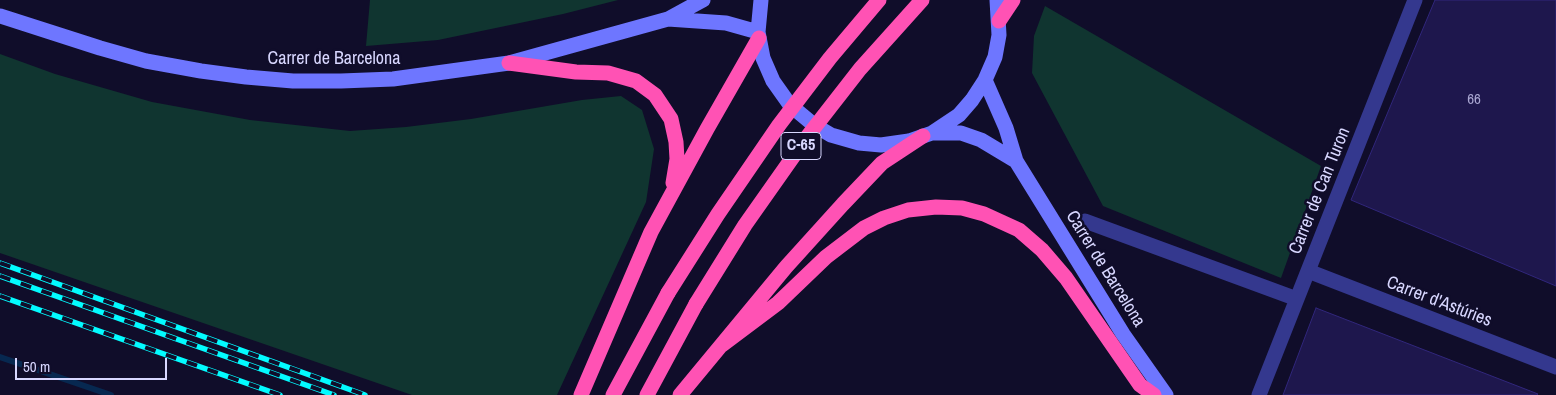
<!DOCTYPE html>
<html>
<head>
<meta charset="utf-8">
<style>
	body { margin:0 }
	#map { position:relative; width:1556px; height:395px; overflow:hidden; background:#100d2a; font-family:"Archivo Narrow",sans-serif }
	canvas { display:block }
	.scale { position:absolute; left:15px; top:358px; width:152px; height:22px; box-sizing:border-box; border:2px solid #d8d7ff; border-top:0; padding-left:6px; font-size:15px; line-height:18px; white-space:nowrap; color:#d8d7ff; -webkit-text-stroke:4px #100d2a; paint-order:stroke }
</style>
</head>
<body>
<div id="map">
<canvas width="1556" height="395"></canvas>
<div class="scale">50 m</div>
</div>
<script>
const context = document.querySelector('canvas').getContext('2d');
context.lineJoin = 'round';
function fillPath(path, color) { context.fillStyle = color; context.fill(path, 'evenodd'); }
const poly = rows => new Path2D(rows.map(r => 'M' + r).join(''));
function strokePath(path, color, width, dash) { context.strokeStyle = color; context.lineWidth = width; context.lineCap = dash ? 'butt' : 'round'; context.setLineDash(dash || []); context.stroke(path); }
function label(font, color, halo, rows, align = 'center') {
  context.font = font + ' "Archivo Narrow",sans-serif'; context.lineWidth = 5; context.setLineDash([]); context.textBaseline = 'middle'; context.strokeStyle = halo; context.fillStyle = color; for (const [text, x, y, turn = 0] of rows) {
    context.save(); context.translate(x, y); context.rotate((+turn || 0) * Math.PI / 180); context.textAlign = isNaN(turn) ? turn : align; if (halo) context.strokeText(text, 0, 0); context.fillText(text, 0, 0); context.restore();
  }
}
const green = poly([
	[370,0,618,0,563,14,438,40,366,46],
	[1045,6,1321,166,1281,278,1103,206,1032,73,1034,36],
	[0,54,55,74,152,102,250,120,350,131,406,127,471,119,582,100,621,96,642,110,654,149,646,202,557,395,412,395,0,253]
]);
const stream = poly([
	[0,357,111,395]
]);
const building = poly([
	[1435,0,1556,0,1556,286,1351,200,1435,0],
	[1316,308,1538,394,1537,395,1283,395,1316,308]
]);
const street = poly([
	[1085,221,1297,299],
	[1308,271,1556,367],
	[1259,395,1415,0]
]);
const secondary = poly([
	[761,0,758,32,763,58,773,81,790,105,814,125,831,135,859,143,881,145,909,141,932,133,959,115,972,100,985,80,995,57,999,35,997,0],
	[0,16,100,48,146,61,201,71,246,77,293,81,341,81,393,79,509,63,668,19,703,0],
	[668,19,726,23,758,32],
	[985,80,1006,128,1016,161,1123,334,1166,395],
	[932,133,961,133,981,140,1016,161]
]);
const highway = poly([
	[999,21,1013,0],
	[509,63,576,72,608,73,636,81,655,95,671,119,676,142,677,159,673,183],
	[722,345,778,303,826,257,864,228,884,218,908,210,936,207,962,208,984,214,1019,230,1042,250,1066,278,1140,385,1154,395],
	[581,395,651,232,707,129,759,38],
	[613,395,668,293],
	[647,395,696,304],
	[680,395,786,267,843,204,882,163,923,136]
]);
const rail = poly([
	[0,263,365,395],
	[0,276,334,395],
	[0,296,280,395]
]);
const highwayBridge = poly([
	[668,293,718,214,779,125,830,58,879,0],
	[696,304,745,225,807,137,860,69,922,0]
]);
const numberNames = [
	["66",1474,100]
];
const shields = [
	[801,146,40]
];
const shieldNames = [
	["C-65",801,146]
];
const streetNames = [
	["Carrer de Barcelona",334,59],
	["Carrer de Can Turon",1320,191,-68],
	["Carrer de Barcelona",1105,269,58],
	["Carrer d'Astúries",1439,302,21]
];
fillPath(green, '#103530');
strokePath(stream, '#072850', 6);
fillPath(building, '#1e174d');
strokePath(building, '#31277c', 1);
strokePath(street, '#34388e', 15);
strokePath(secondary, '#6e76ff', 15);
strokePath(highway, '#ff52b4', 15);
strokePath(rail, '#03fbff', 5.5);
strokePath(rail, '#100d2a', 4, [11]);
strokePath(highwayBridge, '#ff52b4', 15);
label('15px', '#aaa7d2', null, numberNames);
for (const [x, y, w] of shields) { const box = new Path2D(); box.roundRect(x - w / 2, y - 13.5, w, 27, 4); context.fillStyle = '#100d2a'; context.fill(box); strokePath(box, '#d8d7ff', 1); }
label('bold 16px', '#d8d7ff', null, shieldNames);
label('18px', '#d8d7ff', '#100d2a', streetNames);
</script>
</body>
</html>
